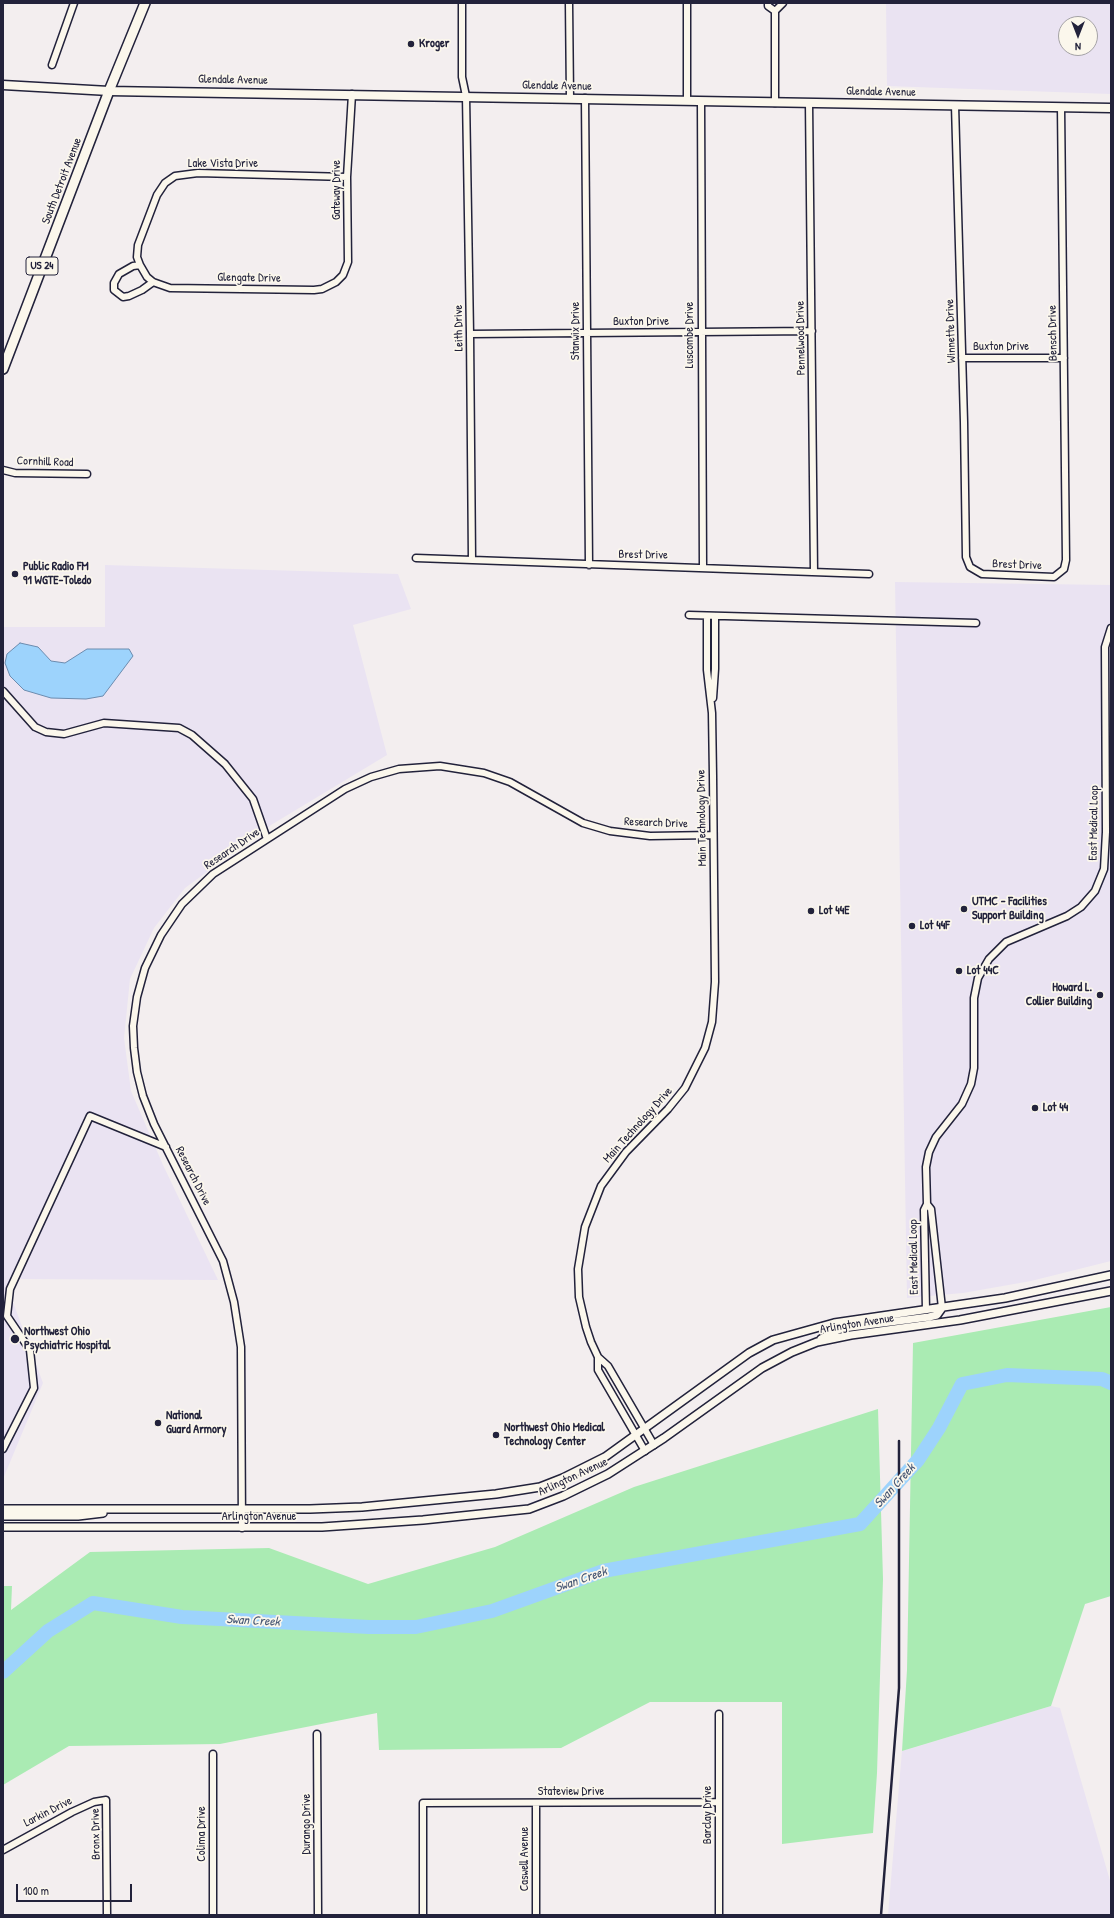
<!DOCTYPE html>
<html>
<head>
<meta charset="utf-8">
<style>
	body { margin:0 }
	#map { position:relative; width:1114px; height:1918px; overflow:hidden; background:#f3eeef; font-family:"Patrick Hand",sans-serif }
	canvas { display:block }
	.frame { position:absolute; inset:0; border:4px solid #22223b; pointer-events:none }
	.north { position:absolute; left:1058px; top:16px; width:40px; height:40px; box-sizing:border-box; background:#fbf7ec; border:1px solid #a4a2a5; border-radius:50%; rotate:180deg; font-size:11px; font-weight:700; line-height:16px; text-align:center; color:#22223b }
	.north::after { content:''; display:block; margin:auto; width:14px; height:18px; background:#22223b; clip-path:polygon(50% 0,100% 100%,50% 72%,0 100%) }
	.scale { position:absolute; left:16px; top:1884px; width:116px; height:18px; box-sizing:border-box; border:2px solid #22223b; border-top:0; padding-left:5px; font-size:12px; line-height:14px; white-space:nowrap; color:#22223b; -webkit-text-stroke:3px #fbf7ec; paint-order:stroke }
</style>
</head>
<body>
<div id="map">
<canvas width="1114" height="1918"></canvas>
<div class="frame"></div>
<div class="north">N</div>
<div class="scale">100 m</div>
</div>
<script>
const context = document.querySelector('canvas').getContext('2d');
context.lineJoin = 'round';
function fillPath(path, color) { context.fillStyle = color; context.fill(path, 'evenodd'); }
const poly = rows => new Path2D(rows.map(r => 'M' + r).join(''));
function strokePath(path, color, width, dash) { context.strokeStyle = color; context.lineWidth = width; context.lineCap = dash ? 'butt' : 'round'; context.setLineDash(dash || []); context.stroke(path); }
function label(font, color, halo, rows, align = 'center') {
  context.font = font + ' "Patrick Hand",sans-serif'; context.lineWidth = 3.5; context.setLineDash([]); context.textBaseline = 'middle'; context.strokeStyle = halo; context.fillStyle = color; for (const [text, x, y, turn = 0] of rows) {
    context.save(); context.translate(x, y); context.rotate((+turn || 0) * Math.PI / 180); context.textAlign = isNaN(turn) ? turn : align; if (halo) context.strokeText(text, 0, 0); context.fillText(text, 0, 0); context.restore();
  }
}
const built = poly([
	[886,3,1111,3,1111,94,887,86],
	[1066,24,1090,24,1090,48,1066,48],
	[105,565,398,574,411,609,353,625,387,755,271,825,185,888,154,928,130,979,124,1038,131,1091,163,1165,218,1280,15,1279,10,1294,43,1383,3,1479,3,627,105,627],
	[895,582,1111,585,1111,1261,1031,1281,963,1293,907,1298],
	[1051,1706,1060,1708,1111,1884,1111,1915,888,1915,902,1751]
]);
const green = poly([
	[1111,1307,1111,1596,1085,1604,1051,1706,902,1751,907,1670,913,1343],
	[878,1409,883,1579,877,1773,873,1833,782,1844,782,1702,650,1702,561,1748,379,1750,377,1713,220,1744,69,1746,3,1785,3,1586,12,1586,11,1610,90,1552,269,1548,368,1584,495,1547,634,1487]
]);
const water = poly([
	[20,643,38,647,51,661,65,663,87,649,129,649,133,656,103,696,86,699,51,698,24,690,10,676,5,663,7,654,20,643]
]);
const river = poly([
	[3,1672,48,1631,93,1603,182,1617,369,1627,416,1627,492,1611,603,1571,860,1524,918,1460,939,1428,962,1384,1007,1375,1102,1379,1111,1383]
]);
const minor = poly([
	[462,3,462,77,466,96,470,334,472,560],
	[569,3,570,98],
	[768,3,768,6,775,11],
	[775,11,783,3],
	[52,65,74,3],
	[585,98,589,565],
	[687,101,687,3],
	[701,102,703,568],
	[775,103,775,11],
	[809,103,814,572],
	[955,105,964,422,966,557,970,567,982,574,1054,577,1064,569,1066,560,1061,107],
	[347,177,198,173,175,176,165,183,157,195,138,245,137,257,140,265,147,277,153,282,170,288,314,290,322,289,336,282,343,275,348,262,347,177,352,94],
	[140,265,133,266,119,274,114,283,114,290,123,297,129,296,142,290,153,282],
	[470,334,812,331],
	[962,358,1064,358],
	[3,470,15,473,87,474],
	[416,558,869,574],
	[689,615,976,623],
	[3,691,35,727,46,732,64,734,104,723,179,728,192,735,225,764,253,799,267,839],
	[713,698,715,669,715,616],
	[942,1308,931,1209,927,1204,926,1167,929,1152,936,1137,962,1104,971,1084,974,1068,974,998,978,978,989,959,1006,942,1067,916,1081,907,1095,891,1104,869,1106,832,1105,647,1111,628],
	[926,1310,924,1210,927,1204],
	[598,1357,598,1370,645,1451],
	[654,1445,608,1366,598,1357,591,1342,586,1327,579,1297,578,1269,585,1227,601,1186,626,1152,668,1109,685,1088,705,1048,712,1022,715,982,713,776,712,713,707,670,707,616],
	[3,1449,34,1388,30,1350,7,1316,10,1289,90,1116,166,1147],
	[242,1528,241,1347,234,1302,223,1261,154,1124,143,1096,137,1072,134,1048,133,1026,137,997,145,968,161,935,182,904,213,874,345,789,371,777,399,769,440,766,484,773,510,782,583,823,610,831,650,836,713,835],
	[719,1714,719,1915],
	[317,1734,318,1915],
	[213,1754,213,1915],
	[536,1803,536,1915],
	[3,1850,72,1812,94,1802,106,1800,107,1915],
	[423,1915,423,1803,719,1802]
]);
const tertiary = poly([
	[821,1339,831,1333,843,1328,929,1317,937,1315,942,1308],
	[3,1509,310,1509,362,1507,496,1494,540,1487,563,1478,605,1457,749,1353,773,1340,834,1323,1005,1298,1111,1275],
	[3,1516,78,1516,103,1513],
	[3,1527,322,1527,423,1520,529,1509,563,1496,608,1474,664,1438,762,1368,792,1352,817,1342,851,1335,960,1320,1111,1291]
]);
const secondary = poly([
	[3,85,109,91,1111,108]
]);
const primary = poly([
	[3,369,109,91,145,3]
]);
const rail = poly([
	[881,1915,899,1688,899,1441]
]);
const markers = [
	[411,44,4,"#22223b"],
	[15,574,4,"#22223b"],
	[964,909,4,"#22223b"],
	[811,911,4,"#22223b"],
	[912,926,4,"#22223b"],
	[959,971,4,"#22223b"],
	[1100,995,4,"#22223b"],
	[1035,1108,4,"#22223b"],
	[15,1339,5,"#22223b"],
	[158,1423,4,"#22223b"],
	[496,1435,4,"#22223b"]
];
const shields = [
	[42,266,32]
];
const shieldNames = [
	["US 24",42,266]
];
const poiNames = [
	["Kroger",419,44],
	["Public Radio FM",23,567],
	["91 WGTE-Toledo",23,581],
	["UTMC - Facilities",972,902],
	["Support Building",972,916],
	["Lot 44E",819,911],
	["Lot 44F",920,926],
	["Lot 44C",967,971],
	["Howard L.",1092,988,"right"],
	["Collier Building",1092,1002,"right"],
	["Lot 44",1043,1108],
	["Northwest Ohio",24,1332],
	["Psychiatric Hospital",24,1346],
	["National",166,1416],
	["Guard Armory",166,1430],
	["Northwest Ohio Medical",504,1428],
	["Technology Center",504,1442]
];
const streetNames = [
	["Glendale Avenue",233,80,1],
	["Glendale Avenue",557,86,1],
	["Glendale Avenue",881,92,1],
	["Lake Vista Drive",223,164],
	["South Detroit Avenue",62,181,-69],
	["Gateway Drive",337,190,-90],
	["Glengate Drive",249,278,1],
	["Buxton Drive",641,322],
	["Leith Drive",459,328,-91],
	["Stanwix Drive",576,331,-90],
	["Winnette Drive",951,331,-92],
	["Bensch Drive",1053,333,-91],
	["Luscombe Drive",690,335,-90],
	["Pennelwood Drive",801,338,-91],
	["Buxton Drive",1001,347],
	["Cornhill Road",45,462,2],
	["Brest Drive",643,555,1],
	["Brest Drive",1017,565,2],
	["Main Technology Drive",702,818,-91],
	["Research Drive",656,823,2],
	["East Medical Loop",1094,823,-89],
	["Research Drive",232,849,-34],
	["Main Technology Drive",638,1125,-48],
	["Research Drive",193,1176,63],
	["East Medical Loop",914,1257,-91],
	["Arlington Avenue",857,1324,-9],
	["Arlington Avenue",573,1477,-25],
	["Arlington Avenue",259,1517],
	["Stateview Drive",571,1792],
	["Larkin Drive",48,1812,-27],
	["Barclay Drive",708,1815,-90],
	["Durango Drive",307,1824,-90],
	["Bronx Drive",96,1834,-91],
	["Colima Drive",202,1834,-90],
	["Caswell Avenue",525,1859,-90]
];
const waterNames = [
	["Swan Creek",895,1486,-48],
	["Swan Creek",581,1580,-19],
	["Swan Creek",253,1621,3]
];
fillPath(built, '#eae3f2');
fillPath(green, '#aaebb3');
fillPath(water, '#9dd3fc');
strokePath(water, '#6c8caf', 1);
strokePath(river, '#9dd3fc', 14);
strokePath(minor, '#22223b', 9);
strokePath(tertiary, '#22223b', 10);
strokePath(secondary, '#22223b', 11);
strokePath(primary, '#22223b', 12);
strokePath(minor, '#fbf7ec', 6);
strokePath(tertiary, '#fbf7ec', 7);
strokePath(secondary, '#fbf7ec', 8);
strokePath(primary, '#fbf7ec', 9);
strokePath(rail, '#22223b', 2.5);
for (const [x, y, r, color] of markers) { const dot = new Path2D(); dot.arc(x, y, r, 0, 2 * Math.PI); context.fillStyle = color; context.fill(dot); strokePath(dot, '#fbf7ec', 1.5); }
for (const [x, y, w] of shields) { const box = new Path2D(); box.roundRect(x - w / 2, y - 9, w, 18, 3); context.fillStyle = '#fbf7ec'; context.fill(box); strokePath(box, '#22223b', 1); }
label('bold 11px', '#22223b', null, shieldNames);
label('bold 12px', '#22223b', '#fbf7ec', poiNames, 'left');
label('12px', '#22223b', '#fbf7ec', streetNames);
label('italic 13px', '#475775', '#fbf7ec', waterNames);
</script>
</body>
</html>
